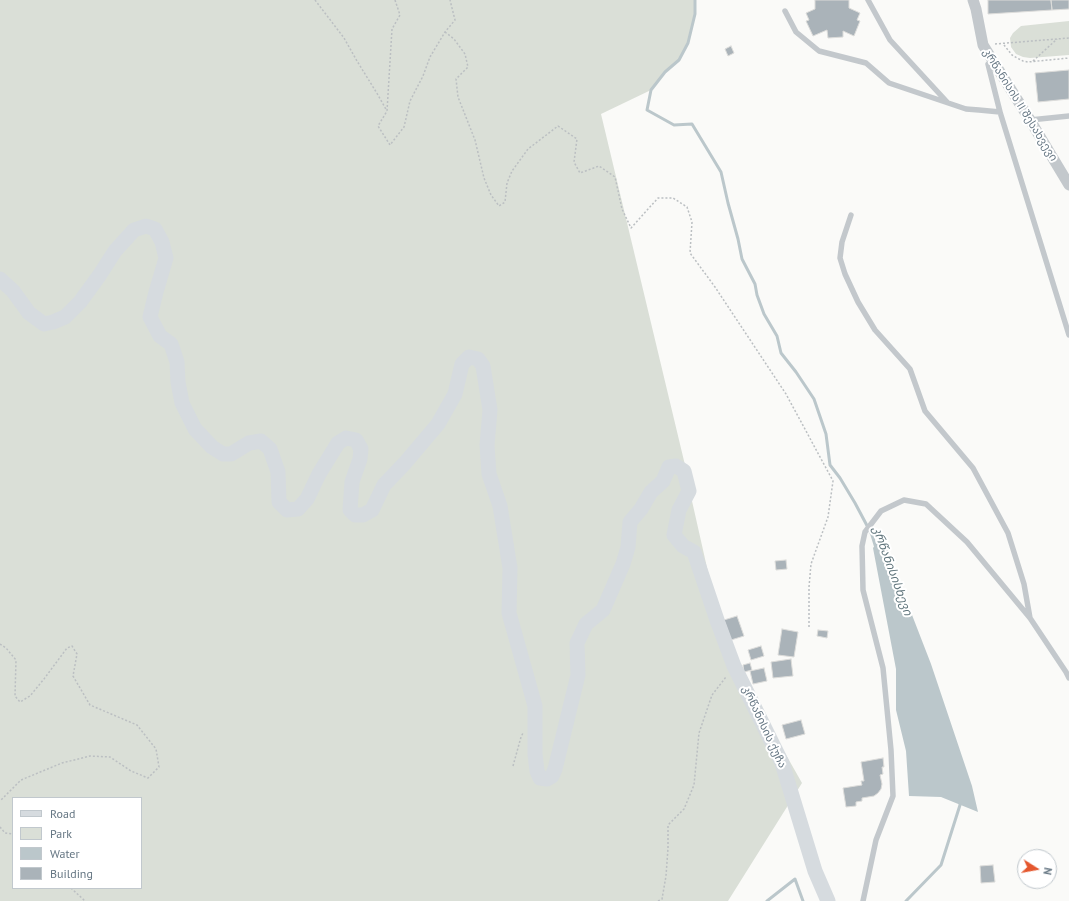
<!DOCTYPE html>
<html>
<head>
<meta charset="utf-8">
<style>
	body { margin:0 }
	#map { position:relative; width:1069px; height:901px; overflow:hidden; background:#fafaf8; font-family:"PT Sans",sans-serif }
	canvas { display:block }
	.legend { position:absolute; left:12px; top:797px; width:130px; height:92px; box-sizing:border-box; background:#fff; border:1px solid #c1c8cd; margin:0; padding:5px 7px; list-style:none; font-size:12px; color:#657683 }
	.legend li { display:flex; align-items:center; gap:8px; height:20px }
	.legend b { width:20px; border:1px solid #c1c8cd }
	.north { position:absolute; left:1017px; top:849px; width:40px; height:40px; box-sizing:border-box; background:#fff; border:1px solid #c1c8cd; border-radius:50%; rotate:101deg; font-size:11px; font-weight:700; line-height:16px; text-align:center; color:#657683 }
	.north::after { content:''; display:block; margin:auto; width:14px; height:18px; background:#e4572e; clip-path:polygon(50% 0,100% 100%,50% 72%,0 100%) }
</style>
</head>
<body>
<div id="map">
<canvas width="1069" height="901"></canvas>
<ul class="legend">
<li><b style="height:5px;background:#d6dbdf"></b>Road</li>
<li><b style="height:11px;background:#dadfd7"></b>Park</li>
<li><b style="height:11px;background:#bbc7cb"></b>Water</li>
<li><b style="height:11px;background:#aab3b9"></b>Building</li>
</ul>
<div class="north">N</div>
</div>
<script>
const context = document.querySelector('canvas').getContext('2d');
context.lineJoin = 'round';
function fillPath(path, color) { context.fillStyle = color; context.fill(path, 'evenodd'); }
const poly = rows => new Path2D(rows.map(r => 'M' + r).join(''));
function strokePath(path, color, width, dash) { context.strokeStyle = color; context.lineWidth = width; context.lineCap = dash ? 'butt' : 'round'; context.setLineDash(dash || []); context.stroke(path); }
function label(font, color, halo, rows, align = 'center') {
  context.font = font + ' "PT Sans","Noto Sans Georgian",sans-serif'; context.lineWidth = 4; context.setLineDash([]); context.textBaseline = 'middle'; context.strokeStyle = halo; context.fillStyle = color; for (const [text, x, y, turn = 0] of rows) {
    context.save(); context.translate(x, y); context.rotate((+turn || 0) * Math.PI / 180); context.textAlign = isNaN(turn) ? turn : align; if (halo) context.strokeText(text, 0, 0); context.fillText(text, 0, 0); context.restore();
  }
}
const green = poly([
	[0,0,695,0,695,14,692,30,688,43,679,60,665,72,651,90,601,114,685,465,692,501,717,612,743,679,802,783,728,901,0,901],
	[13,798,141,798,141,888,13,888],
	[1069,21,1069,55,1030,58,1023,57,1016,54,1011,47,1010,38,1013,33,1021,26]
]);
const water = poly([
	[879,540,887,547,894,565,907,602,931,664,972,786,978,812,941,797,909,796,906,751,896,710,896,669,873,548]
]);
const stream = poly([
	[695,0,695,14,688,43,679,60,665,72,651,90,647,110,674,125,692,124,721,172,728,203,738,239,742,259,755,284,757,295,764,314,777,336,781,353,796,372,814,399,826,434,830,465,840,478,855,503,872,535,876,548],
	[767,901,795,879,803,901],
	[906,901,941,865,960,805,960,802]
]);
const building = poly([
	[815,0,849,0,849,8,860,13,857,20,860,21,854,36,843,31,843,37,828,38,827,30,813,36,806,21,809,20,806,13,815,9,815,0],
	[988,0,1051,0,1052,10,988,14,988,0],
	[1051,0,1069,0,1069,9,1052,10,1051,0],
	[731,46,734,53,728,56,725,49,731,46],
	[1069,70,1069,99,1038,102,1035,73,1069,70],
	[786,560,787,569,776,570,775,561,786,560],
	[737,616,744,636,731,640,724,620,737,616],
	[782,629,798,632,794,657,778,655,782,629],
	[818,630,828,631,827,638,817,636,818,630],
	[761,646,764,656,751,660,748,650,761,646],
	[791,659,793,676,773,678,771,662,791,659],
	[750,663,752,670,744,672,743,665,750,663],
	[764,668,767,681,753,684,750,671,764,668],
	[801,720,805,734,786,739,782,725,801,720],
	[883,758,884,767,882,767,883,774,880,775,882,784,881,789,878,793,874,796,862,798,862,801,856,802,856,806,846,807,843,788,862,785,861,781,864,781,861,762,883,758],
	[993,865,995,882,981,883,980,866,993,865]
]);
const path = poly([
	[315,0,344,38,357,61,378,95,387,111],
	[395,0,400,15,392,29,387,111,378,126,390,145,404,127,410,101,423,76,430,57,445,32,455,20,450,0],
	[445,32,454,39,465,54,468,67,456,79,458,97,475,140,484,178,491,195,499,206,505,202,507,183,512,171,528,149,558,126,577,139,574,162,580,173,599,166,615,177,622,209,631,228,658,198,673,198,687,207,692,222,690,253,715,287,786,394,833,481,828,517,811,564,809,587,809,628],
	[995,44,1069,38],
	[1004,45,1012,55,1017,58,1023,61,1028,62,1069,58],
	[1033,61,1057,39],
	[0,644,6,648,16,660,15,696,20,702,30,696,44,679,67,648,72,646,77,654,73,676,90,705,137,725,156,749,159,767,148,778,131,771,110,757,90,756,62,763,21,780,0,801],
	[513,766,521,737,523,733],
	[0,827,5,833,13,834],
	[71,888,85,901],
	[658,901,662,899,666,876,668,848,668,825,684,809,694,785,699,733,712,695,726,677]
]);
const lane = poly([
	[868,0,890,40,947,102],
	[785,11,796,32,819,51,866,63,889,83,966,109,979,110,1000,112,988,64,993,61],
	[1000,112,1069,335],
	[1030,120,1069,116],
	[851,215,842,242,840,258,845,274,858,302,875,330,910,369,925,411,973,468,1008,533,1024,584,1030,618],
	[863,901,876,840,893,796,891,750,883,668,863,590,862,546,865,532,881,511,904,500,926,504,967,542,1030,618,1066,672,1069,678]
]);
const street = poly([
	[973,0,976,9,983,45,1030,120,1069,185]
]);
const secondary = poly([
	[0,279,13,291,29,313,44,324,53,322,65,317,80,302,99,276,115,251,134,230,146,226,155,229,162,242,166,258,156,292,150,317,160,336,171,344,177,362,178,382,182,403,195,429,212,447,223,454,231,454,249,443,261,441,270,449,278,472,279,502,287,510,298,509,307,499,319,474,338,443,346,438,356,440,361,449,360,459,352,482,350,510,355,515,363,515,372,510,384,485,405,463,438,424,455,394,462,364,469,357,478,359,483,366,490,410,487,445,489,474,500,506,510,568,509,613,535,706,535,754,537,771,540,778,547,779,552,776,555,769,578,675,577,643,586,624,603,610,623,564,628,547,630,522,641,509,651,492,663,481,669,467,676,466,684,471,689,491,679,510,674,535,683,546,694,552,718,623,734,666,782,763,815,871,828,901]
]);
const streetNames = [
	["კრწანისის II შესახვევი",1020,105,58],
	["კრწანისის ქუჩა",764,727,65]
];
const waterNames = [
	["კრწანისისხევი",892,571,70]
];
fillPath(green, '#dadfd7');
fillPath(water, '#bbc7cb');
strokePath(stream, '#bbc7cb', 3);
fillPath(building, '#aab3b9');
strokePath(building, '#dcdcda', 1);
strokePath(path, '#bbbfc2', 1.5, [2, 2]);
strokePath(lane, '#c3c8cc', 5.5);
strokePath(street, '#c3c8cc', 11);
strokePath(secondary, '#d6dbdf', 15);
label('11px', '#657683', '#fff', streetNames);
label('italic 12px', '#60757c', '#fff', waterNames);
</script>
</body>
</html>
